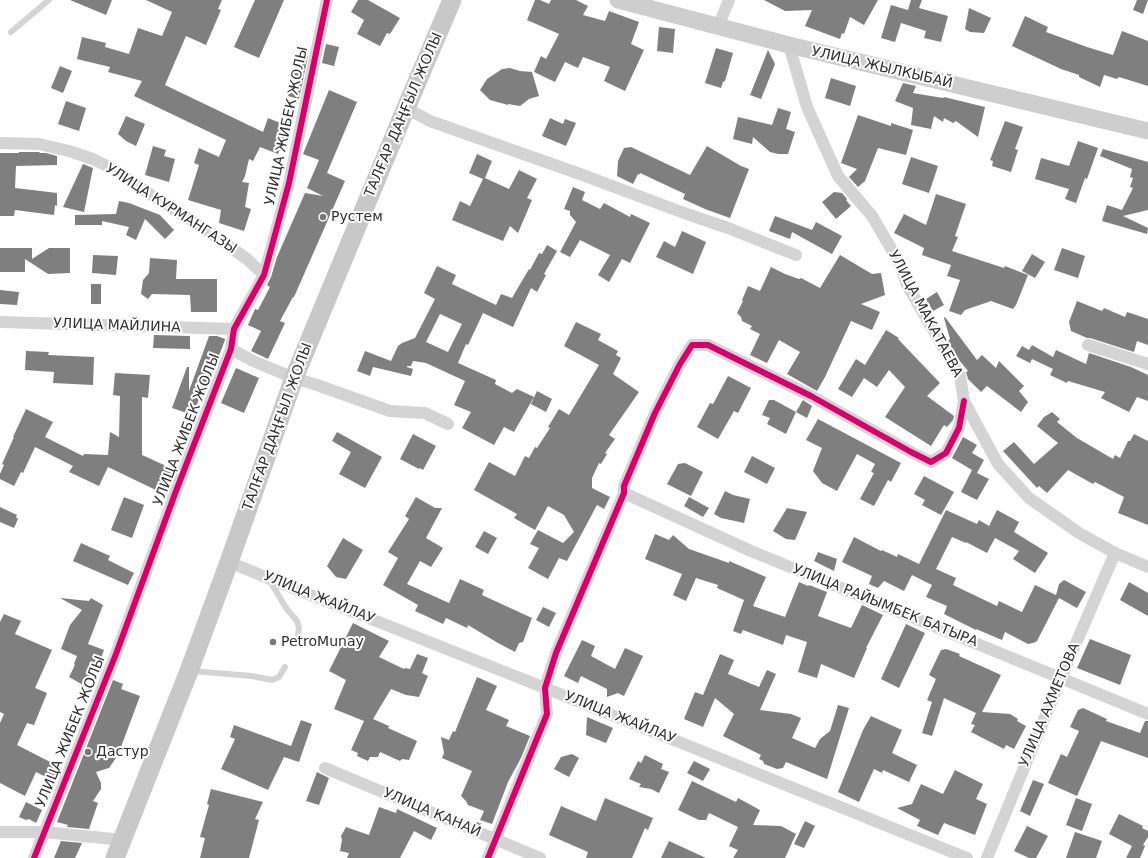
<!DOCTYPE html>
<html>
<head>
<meta charset="utf-8">
<style>
	body { margin:0 }
	canvas { display:block; background:#fff }
</style>
</head>
<body>
<canvas width="1148" height="858"></canvas>
<script>
const context = document.querySelector('canvas').getContext('2d');
context.lineJoin = 'round';
function fillPath(path, color) { context.fillStyle = color; context.fill(path, 'evenodd'); }
const poly = rows => new Path2D(rows.map(r => 'M' + r).join(''));
function strokePath(path, color, width, dash) { context.strokeStyle = color; context.lineWidth = width; context.lineCap = dash ? 'butt' : 'round'; context.setLineDash(dash || []); context.stroke(path); }
function label(font, color, halo, rows, align = 'center') {
  context.font = font + ' "DejaVu Sans",sans-serif'; context.lineWidth = 4; context.setLineDash([]); context.textBaseline = 'middle'; context.strokeStyle = halo; context.fillStyle = color; for (const [text, x, y, turn = 0] of rows) {
    context.save(); context.translate(x, y); context.rotate((+turn || 0) * Math.PI / 180); context.textAlign = isNaN(turn) ? turn : align; if (halo) context.strokeText(text, 0, 0); context.fillText(text, 0, 0); context.restore();
  }
}
const building = poly([
	[70,0,112,0,106,15],
	[146,0,222,0,218,9,221,10,206,45,186,36,165,85,263,132,268,118,290,127,278,154,260,147,253,161,249,159,245,176,242,182,249,183,245,207,251,209,244,231,219,223,221,210,188,200,199,165,194,163,199,148,219,157,226,140,134,96,142,81,108,72,110,67,77,59,82,37,106,43,105,47,129,54,138,28,162,36,172,12],
	[255,0,284,0,259,58,234,47],
	[358,0,368,0,400,18,390,34,387,33,380,46,357,34,364,20,351,12],
	[535,0,540,0,549,4,551,0,576,0,588,6,583,15,605,21,609,11,639,22,631,44,644,50,625,91,604,81,610,67,583,57,578,68,565,62,555,82,534,72,541,56,546,59,559,34,527,20],
	[764,0,878,0,864,25,850,17,844,34,842,33,840,39,805,26,812,10,785,11],
	[911,0,922,0,919,8,948,16,941,42,924,38,926,31,901,23,895,42,881,38,891,5,908,10],
	[1137,0,1148,0,1143,14,1133,10],
	[969,8,991,18,984,33,970,32,965,29],
	[1025,16,1048,27,1046,32,1087,47,1113,55,1122,31,1148,41,1148,86,1119,77,1117,79,1104,75,1100,87,1079,77,1079,75,1061,69,1012,46],
	[659,27,675,29,673,53,657,51],
	[326,44,339,47,334,66,322,63],
	[716,48,733,53,725,81,723,82,721,88,705,83],
	[768,50,775,64,761,99,750,95],
	[298,54,308,56,299,99,288,96],
	[60,66,72,71,63,93,51,88],
	[510,68,520,71,532,72,539,96,529,99,520,106,508,104,508,105,490,100,480,90,487,79,502,69],
	[831,78,856,86,850,106,825,98],
	[903,83,916,86,913,93,943,98,944,97,985,107,978,137,956,121,953,123,944,118,943,122,934,116,931,129,911,125,913,108,895,101],
	[329,90,357,102,327,173,345,181,294,297,293,297,280,321,285,323,268,359,251,351,261,331,248,325,255,309,258,310,270,287,267,285,271,277,277,257,305,193,323,196,307,188,319,160,303,154],
	[66,101,86,108,79,131,58,124],
	[778,108,791,112,786,129,795,132,788,154,778,154,770,152,753,137,752,144,733,139,738,117,772,125],
	[858,115,891,126,891,123,913,130,906,155,878,148,865,181,858,187,849,177,857,169,841,163],
	[126,116,145,124,136,146,126,141,118,134],
	[550,118,563,124,565,119,576,123,566,146,542,136],
	[1005,121,1023,127,1015,149,1018,150,1011,172,992,166,993,161,990,160],
	[1078,141,1098,148,1087,179,1085,178,1076,203,1065,199,1069,189,1035,179,1041,158,1069,166],
	[153,146,166,150,164,156,175,159,169,182,145,175],
	[707,146,741,166,749,169,730,218,705,209,683,199,685,194,640,173,639,175,638,174,633,184,617,176,618,161,624,148,631,147,690,175],
	[1103,149,1148,162,1148,210,1123,216,1148,228,1147,234,1102,221,1107,205,1122,210,1133,188,1130,187,1133,178,1130,177,1132,169,1100,156],
	[19,152,39,152,40,153,46,153,57,156,57,165,16,166,15,188,57,193,57,206,55,205,54,215,15,210,14,216,0,216,0,153,19,153],
	[477,154,492,161,485,178,509,189,519,170,537,179,527,198,532,200,518,233,510,226,503,241,452,220,460,201,470,206,483,179,469,173],
	[911,157,938,166,929,193,902,184],
	[83,164,93,168,84,212,63,207],
	[573,187,585,192,582,200,600,209,604,203,630,217,631,214,650,223,630,263,622,259,609,282,598,275,610,255,580,240,570,257,560,252,576,222,570,215,570,211,564,209],
	[834,192,842,193,847,199,846,200,851,206,836,219,822,202],
	[936,194,966,204,955,236,958,237,952,251,1004,268,1005,266,1028,275,1016,305,1013,309,991,301,965,310,961,315,949,311,960,280,947,276,951,265,922,255,924,248,894,233,904,214,926,225],
	[119,201,129,203,160,215,174,230,165,239,145,219,136,240,126,235,129,227,102,221,102,225,75,225,75,215,116,214],
	[775,216,812,230,816,222,842,236,832,254,792,232,790,239,769,231],
	[682,231,706,242,693,274,656,257,664,241,675,247],
	[547,245,557,251,544,274,546,275,537,292,531,288,513,327,483,313,468,345,466,344,458,363,496,380,495,384,512,393,517,389,534,397,514,432,504,427,494,445,462,428,471,412,454,405,465,381,426,363,413,361,411,366,407,366,407,367,413,369,411,376,373,367,370,376,357,371,365,351,391,361,398,346,402,343,415,338,435,299,424,293,437,266,456,275,452,284,496,305,501,294,512,298,529,269,530,270,539,253,542,254],
	[440,314,462,324,448,352,426,342],
	[0,248,32,248,32,259,49,248,70,248,70,273,48,274,25,259,25,272,0,272],
	[1062,248,1085,256,1078,278,1054,270],
	[1032,254,1045,262,1035,278,1022,271],
	[93,255,118,256,116,275,92,273],
	[840,255,872,274,881,273,885,295,861,304,880,312,872,330,851,321,825,377,817,391,787,374,800,352,779,340,767,363,750,355,760,334,750,329,752,326,742,321,741,317,737,313,743,301,742,300,748,286,760,291,771,267,785,274,799,279,801,278,820,288],
	[150,258,177,260,176,279,217,279,217,312,191,312,190,295,152,294,148,299,141,294,143,280,149,273],
	[91,284,101,284,101,304,91,304],
	[0,290,19,292,17,305,0,304],
	[937,292,944,305,933,311,926,299],
	[1077,301,1102,311,1104,308,1125,317,1127,312,1148,319,1148,345,1137,341,1134,352,1090,338,1087,338,1071,331,1069,322],
	[945,317,977,360,982,355,996,368,999,361,1024,386,1019,391,1028,402,1021,412,987,386,981,392,968,379,966,372,968,371,959,360,948,341,950,339,944,318],
	[576,322,601,334,598,340,618,351,616,355,621,358,613,374,639,392,609,435,615,439,605,453,607,454,601,464,599,463,592,478,592,488,610,497,604,509,597,505,567,561,559,558,548,579,528,568,539,548,530,544,538,530,563,543,574,532,564,515,548,506,535,530,514,518,517,514,474,490,489,462,515,476,525,456,529,458,535,447,537,448,550,428,548,427,559,409,569,415,599,365,564,346],
	[886,330,899,338,898,339,940,383,927,396,954,416,953,420,947,427,944,425,931,446,885,417,905,387,889,370,877,387,864,378,852,397,838,389,856,359,865,365],
	[154,335,190,336,190,349,153,348],
	[209,336,217,336,225,339,225,340,205,392,202,391,193,415,172,408,187,367,189,367,189,391],
	[1032,345,1053,357,1056,350,1086,364,1089,353,1131,367,1148,375,1148,401,1137,397,1129,412,1101,398,1105,392,1068,381,1067,383,1050,375,1053,369,1032,359,1030,363,1016,356,1022,346,1029,350],
	[26,351,49,352,48,355,94,357,93,385,53,383,54,372,25,370],
	[236,368,259,378,244,413,221,403],
	[115,373,150,375,148,398,142,397,142,455,173,469,162,493,108,467,99,486,69,472,73,466,35,447,23,473,21,472,14,486,0,479,0,474,4,465,2,464,14,437,13,437,26,409,53,422,45,437,83,456,84,454,108,455,110,432,119,437,120,396,113,395],
	[728,376,751,388,738,413,734,411,718,439,697,427,710,403,713,404],
	[537,391,552,399,546,412,531,404],
	[769,400,774,400,796,412,786,434,767,424,770,418,762,415],
	[803,400,812,406,807,418,796,412],
	[1052,412,1060,419,1057,422,1077,438,1113,459,1115,455,1120,458,1128,441,1130,441,1134,434,1148,441,1148,525,1118,513,1124,497,1095,482,1093,484,1068,470,1047,493,1039,486,1037,488,1003,451,1014,442,1034,464,1058,443,1037,426,1044,417],
	[818,419,901,463,891,482,888,480,874,506,860,499,874,473,871,472,875,464,857,454,837,491,822,483,813,471,822,448,806,440],
	[337,432,382,457,365,488,339,474,351,452,332,441],
	[413,434,436,446,423,470,420,468,419,469,400,459],
	[963,437,977,445,972,453,984,460,977,473,989,479,977,500,961,492,972,470,952,458],
	[752,456,775,468,767,484,744,472],
	[685,463,703,472,691,496,667,484,678,464],
	[924,476,954,492,941,515,922,505,925,500,914,494],
	[725,491,733,495,750,499,744,523,721,518,714,514],
	[124,497,144,505,132,538,111,530],
	[416,497,435,508,442,508,426,538,443,548,431,567,420,561,407,584,449,603,460,579,484,590,482,595,532,618,523,642,519,643,515,652,498,643,468,625,467,628,446,618,443,624,415,611,418,605,383,585,398,558,388,552,409,519,405,516],
	[689,497,709,508,703,517,684,506],
	[0,507,17,515,16,517,18,519,14,528,0,522],
	[787,508,807,512,795,540,786,539,773,531],
	[946,510,977,524,979,520,989,526,997,510,1019,522,1014,532,1048,553,1035,573,1013,559,1019,551,995,538,987,553,966,542,966,543,952,537,936,569,956,578,953,585,997,606,999,601,1022,612,1035,585,1056,595,1059,584,1064,580,1086,592,1077,608,1059,598,1037,641,1033,643,1028,644,1005,632,1002,640,976,629,976,630,944,614,947,606,926,597,932,585,912,575,904,591,884,581,878,588,869,584,872,576,842,562,854,537,881,551,882,550,897,557,898,554,919,564],
	[484,531,497,538,488,554,475,547],
	[655,534,669,540,673,535,689,549,729,563,729,561,766,577,753,606,785,617,799,582,808,586,809,585,827,592,818,616,851,628,862,605,883,615,866,648,867,648,854,678,821,664,817,678,798,672,807,642,786,635,783,645,743,630,741,634,733,631,744,600,717,588,718,585,696,578,686,601,673,595,682,574,645,559],
	[343,538,363,550,346,579,336,577,327,566],
	[81,543,110,556,108,560,134,573,128,585,73,561],
	[818,552,837,559,834,571,814,561],
	[1129,582,1148,593,1148,616,1120,600],
	[60,598,89,601,91,598,103,605,88,644,104,650,99,663,97,663,85,686,69,677,75,665,74,664,77,656,61,649,70,625,82,610],
	[543,607,556,613,549,627,536,620],
	[4,614,21,621,15,634,52,650,35,688,47,693,34,725,27,723,17,745,62,768,56,782,36,772,25,796,0,783,0,723,4,714,0,712,0,622],
	[353,623,389,641,379,657,404,669,405,668,410,669,417,654,428,658,422,673,428,676,419,697,406,695,391,689,373,719,389,726,388,728,417,741,409,760,402,759,400,761,380,752,378,757,370,757,368,761,357,756,358,753,351,750,364,721,334,709,346,680,329,671],
	[906,624,925,633,899,688,881,679],
	[1090,639,1131,655,1120,685,1077,668],
	[582,640,595,646,591,656,615,669,625,648,643,656,624,696,618,693,607,697,607,689,581,676,578,683,564,676],
	[946,649,960,654,959,656,1001,675,982,712,1010,714,1018,719,1017,721,1026,726,1014,749,1006,745,1004,749,971,732,975,725,971,724,976,713,944,698,932,736,922,733,932,702,927,700,936,679,929,675,941,650],
	[720,654,734,660,728,674,759,687,767,670,776,674,760,710,791,714,801,718,792,738,815,748,820,739,830,731,838,705,849,708,827,779,786,762,783,768,777,769,764,764,763,761,759,759,761,755,723,736,734,714,715,698,703,727,684,719,695,692,703,695],
	[477,677,497,686,486,710,509,720,506,726,530,736,521,758,508,782,492,824,480,820,484,811,468,805,466,801,461,796,472,771,442,758,444,753,441,737,449,740,453,731,455,732],
	[113,680,123,684,121,689,140,696,118,755,109,768,96,772,101,783,101,789,93,801,98,803,89,829,67,827,68,825,57,822],
	[1083,708,1107,719,1106,721,1140,733,1145,721,1148,721,1148,758,1101,741,1077,796,1048,783,1061,754,1067,757,1079,731,1070,727,1078,710],
	[871,716,902,730,892,753,917,765,909,782,883,770,882,773,874,769,859,802,838,792,863,730],
	[587,717,613,728,606,743,586,735],
	[301,720,312,724,299,762,284,757,268,790,221,769,235,739,230,737,234,725,291,746],
	[572,754,579,758,569,777,554,769,561,757],
	[645,755,663,764,661,769,669,772,659,793,651,789,639,787,641,784,629,779,638,761,641,763],
	[694,761,710,769,703,781,687,773],
	[955,770,983,784,976,799,987,804,975,835,944,823,938,835,917,826,920,820,897,808,912,804,921,784,943,794],
	[317,772,329,778,319,805,306,801],
	[1033,780,1044,784,1030,816,1020,811],
	[692,781,736,802,738,798,760,810,753,825,781,826,796,834,785,858,733,858,738,850,729,846,738,827,709,813,706,820,699,820,678,810],
	[211,789,263,802,255,819,259,820,249,858,200,858,205,838,200,837,209,805,207,804],
	[605,798,653,818,648,830,645,828,632,858,586,858,588,852,549,835,561,806,596,821],
	[1076,798,1092,804,1082,831,1066,825],
	[26,802,42,810,36,823,29,819,26,820,19,817],
	[379,807,396,813,397,809,437,828,431,840,414,831,400,858,347,858,349,853,340,851,342,840,341,836,346,827,369,835],
	[1119,814,1143,826,1142,828,1148,831,1148,837,1143,845,1145,846,1140,858,1126,858,1132,846,1109,834],
	[805,821,815,826,804,848,794,844],
	[1027,826,1048,836,1036,858,1029,858,1014,851],
	[1075,832,1102,841,1096,858,1066,858],
	[61,841,82,843,75,858,54,858],
	[669,841,706,858,661,858]
]);
const lane = poly([
	[11,32,49,0],
	[270,581,286,608,297,621,299,628,298,635],
	[192,671,252,676,272,680,279,677,285,667]
]);
const street = poly([
	[718,27,729,0],
	[789,45,807,107,838,176,872,216,899,262,907,285,960,376,964,401,998,464,1029,498,1079,533,1115,553,1148,567],
	[406,108,430,121,580,174,684,213,728,228,796,255],
	[0,143,39,144,69,151,93,159,117,171,151,195,205,229,247,259,264,275],
	[0,322,234,329],
	[1088,345,1148,364],
	[231,349,253,361,294,378,317,385,390,411,425,413,448,424],
	[624,493,751,551,1148,714],
	[229,562,268,578,545,688,967,858],
	[325,768,540,858],
	[0,832,44,832,123,840],
	[34,858,116,654,176,491,231,349,234,329,264,275,289,183,327,0],
	[488,858,547,714,545,688,556,653,624,493,624,486,655,413,680,364,692,345,708,345,811,396,911,452,931,462,946,453,959,428,964,401],
	[987,858,1061,678,1115,553]
]);
const secondary = poly([
	[618,0,789,45,1148,131]
]);
const primary = poly([
	[115,858,189,671,229,562,294,378,406,108,452,0]
]);
const cycleway = poly([
	[34,858,116,654,176,491,231,349,234,329,264,275,289,183,327,0],
	[488,858,547,714,545,688,556,653,624,493,624,486,655,413,680,364,692,345,708,345,811,396,911,452,931,462,946,453,959,428,964,401]
]);
const markers = [
	[323,217,4,"#787878"],
	[273,642,4,"#787878"],
	[88,752,4,"#787878"]
];
const streetNames = [
	["УЛИЦА ЖЫЛКЫБАЙ",882,68,13],
	["ТАЛҒАР ДАҢҒЫЛ ЖОЛЫ",404,115,-67],
	["УЛИЦА ЖИБЕК ЖОЛЫ",287,126,-78],
	["УЛИЦА КУРМАНГАЗЫ",171,209,33],
	["УЛИЦА МАКАТАЕВА",925,314,62],
	["УЛИЦА МАЙЛИНА",117,326,2],
	["ТАЛҒАР ДАҢҒЫЛ ЖОЛЫ",278,427,-70],
	["УЛИЦА ЖИБЕК ЖОЛЫ",187,430,-69],
	["УЛИЦА ЖАЙЛАУ",319,598,22],
	["УЛИЦА РАЙЫМБЕК БАТЫРА",885,606,22],
	["УЛИЦА АХМЕТОВА",1050,705,-67],
	["УЛИЦА ЖАЙЛАУ",620,718,22],
	["УЛИЦА ЖИБЕК ЖОЛЫ",71,732,-68],
	["УЛИЦА КАНАЙ",432,813,23]
];
const poiNames = [
	["Рустем",331,217],
	["PetroMunay",281,642],
	["Дастур",96,752]
];
fillPath(building, '#7f7f7f');
strokePath(lane, '#d4d4d4', 6);
strokePath(street, '#d4d4d4', 12);
strokePath(secondary, '#cecece', 17);
strokePath(primary, '#c8c8c8', 19);
strokePath(cycleway, '#d6006c', 6);
for (const [x, y, r, color] of markers) { const dot = new Path2D(); dot.arc(x, y, r, 0, 2 * Math.PI); context.fillStyle = color; context.fill(dot); strokePath(dot, '#fff', 1.5); }
label('14px', '#303030', '#fff', streetNames);
label('14px', '#303030', '#fff', poiNames, 'left');
</script>
</body>
</html>
